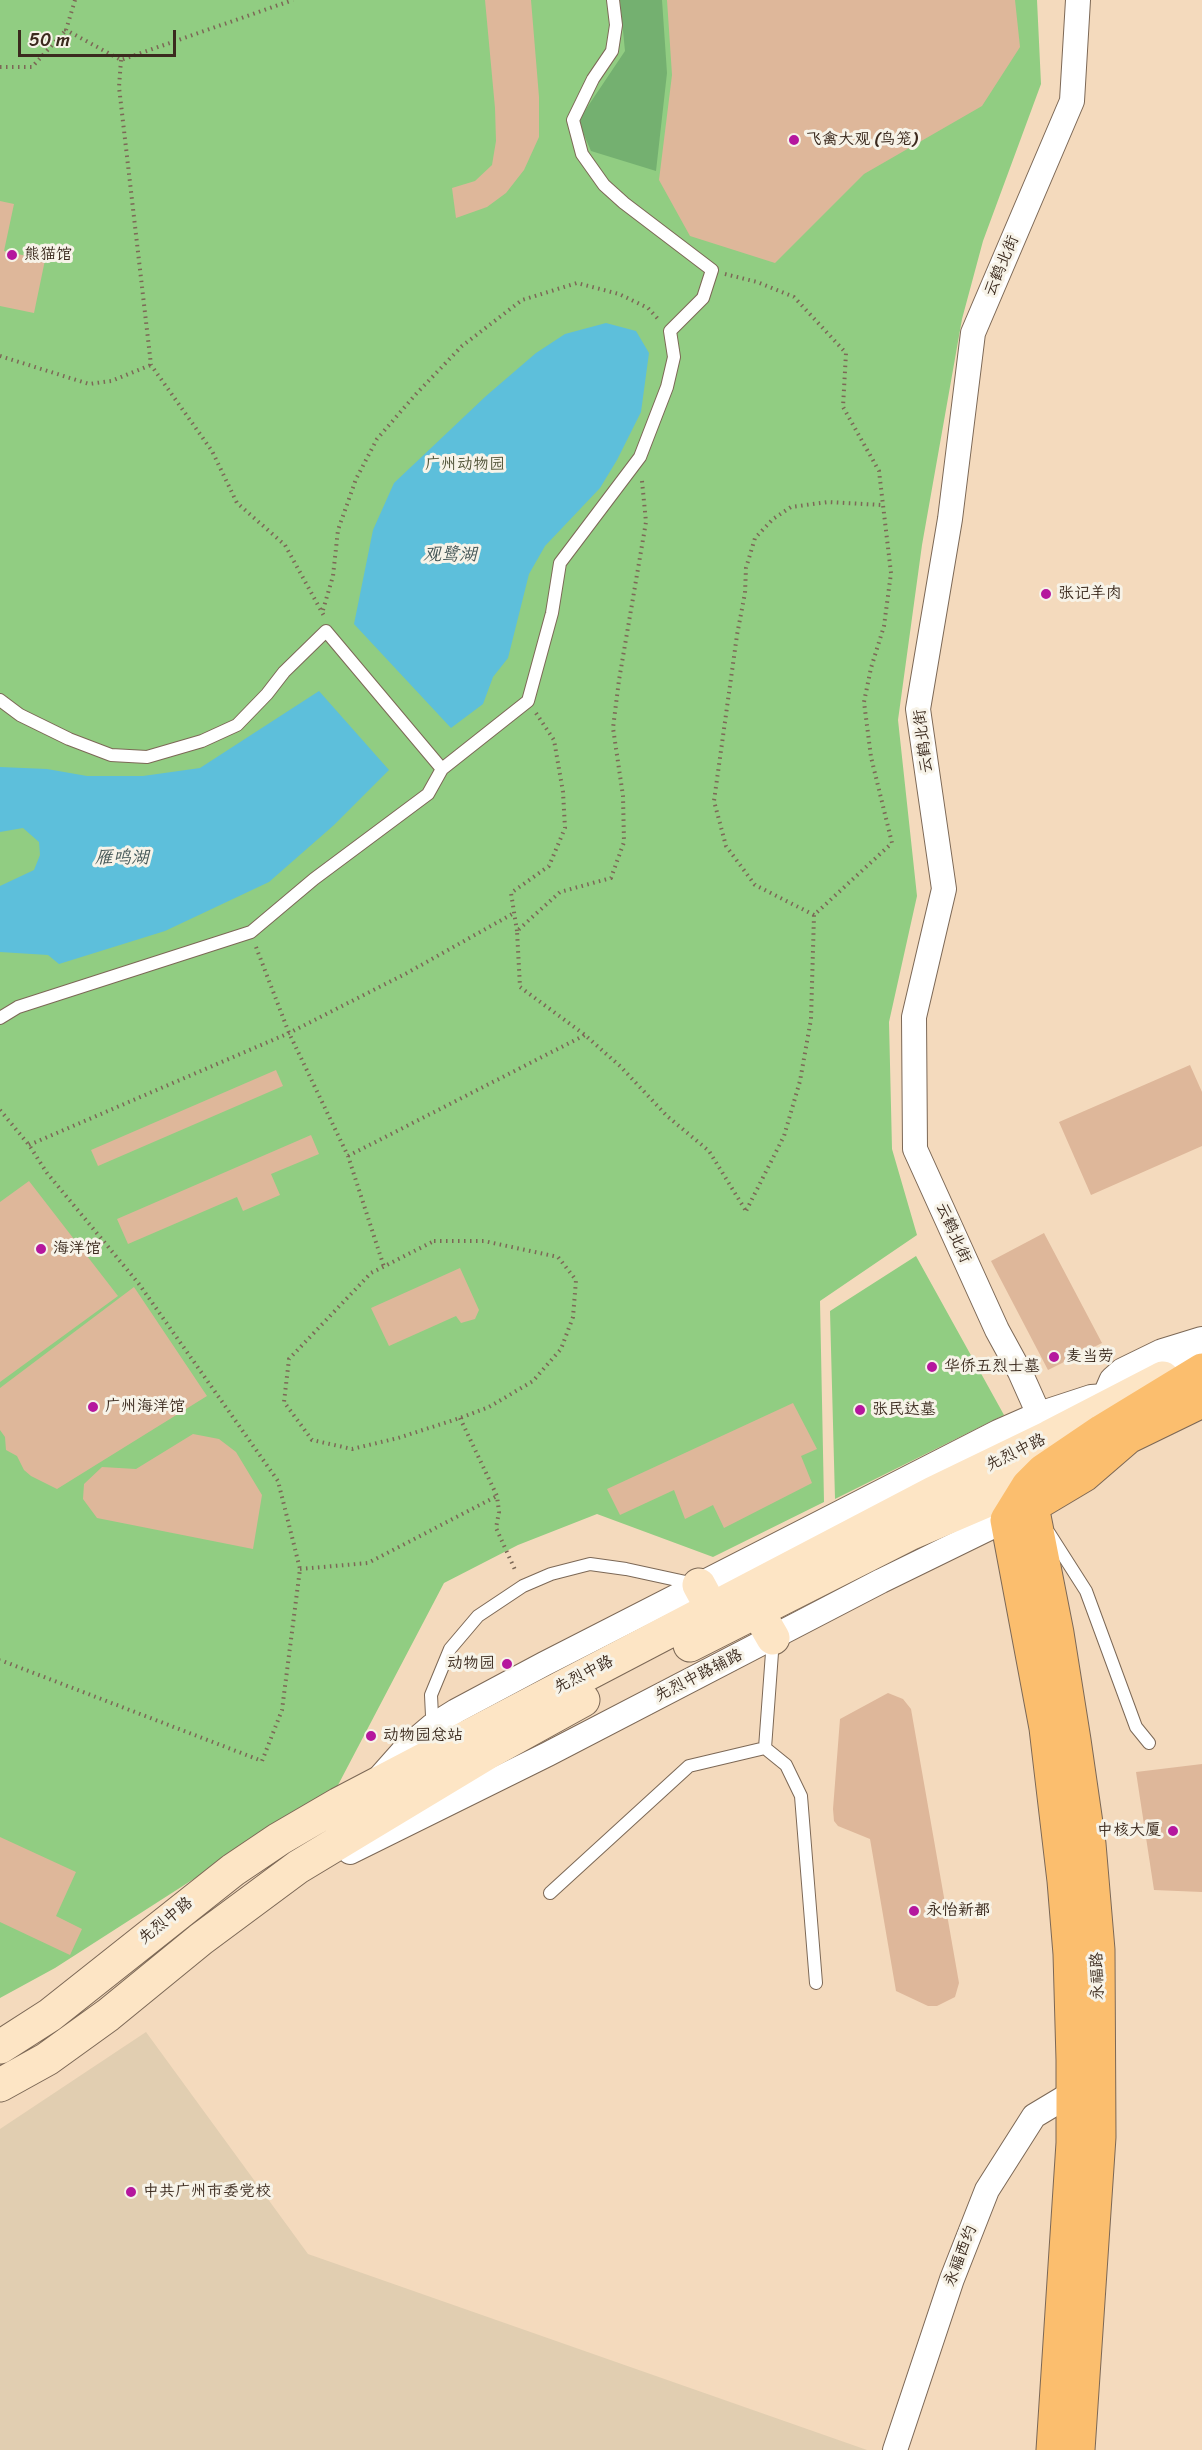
<!DOCTYPE html>
<html>
<head>
<meta charset="utf-8">
<style>
	body { margin:0 }
	#map { position:relative; width:1202px; height:2450px; overflow:hidden; background:#f4dabd; font-family:Sriracha,sans-serif }
	canvas { display:block }
	.scale { position:absolute; left:18px; top:30px; width:158px; height:27px; box-sizing:border-box; border:3px solid #3b2a1e; border-top:0; padding-left:8px; font-size:18px; line-height:21px; white-space:nowrap; color:#3b2a1e; -webkit-text-stroke:4px #f7f3e8; paint-order:stroke }
</style>
</head>
<body>
<div id="map">
<canvas width="1202" height="2450"></canvas>
<div class="scale">50 m</div>
</div>
<script>
const context = document.querySelector('canvas').getContext('2d');
context.lineJoin = 'round';
function fillPath(path, color) { context.fillStyle = color; context.fill(path, 'evenodd'); }
const poly = rows => new Path2D(rows.map(r => 'M' + r).join(''));
function strokePath(path, color, width, dash) { context.strokeStyle = color; context.lineWidth = width; context.lineCap = dash ? 'butt' : 'round'; context.setLineDash(dash || []); context.stroke(path); }
function label(font, color, halo, rows, align = 'center') {
  context.font = font + ' Sriracha,"LXGW WenKai TC",sans-serif'; context.lineWidth = 6; context.setLineDash([]); context.textBaseline = 'middle'; context.strokeStyle = halo; context.fillStyle = color; for (const [text, x, y, turn = 0] of rows) {
    context.save(); context.translate(x, y); context.rotate((+turn || 0) * Math.PI / 180); context.textAlign = isNaN(turn) ? turn : align; if (halo) context.strokeText(text, 0, 0); context.fillText(text, 0, 0); context.restore();
  }
}
const built = poly([
	[146,2032,308,2254,867,2450,0,2450,0,2129]
]);
const green = poly([
	[0,0,1037,0,1041,84,983,241,962,319,922,545,898,720,917,896,889,1022,892,1149,917,1235,820,1301,824,1502,713,1557,597,1514,518,1545,444,1583,337,1787,55,1968,0,1998],
	[916,1256,1004,1415,835,1499,830,1311]
]);
const forest = poly([
	[620,0,662,0,667,73,656,171,591,151,578,121,625,51]
]);
const water = poly([
	[606,323,636,331,649,353,641,412,617,460,600,488,545,546,529,574,508,658,493,677,483,704,451,728,354,624,373,530,394,483,486,396,536,353,565,334],
	[319,691,389,770,334,825,269,882,165,931,59,964,48,955,0,952,0,886,34,870,40,855,39,842,23,828,0,832,0,767,47,769,87,776,143,776,200,768]
]);
const building = poly([
	[485,0,531,0,539,97,539,137,524,170,506,193,487,207,456,218,452,188,475,181,492,165,496,141,495,108],
	[667,0,1015,0,1020,47,982,106,864,174,775,263,690,236,659,180,672,75],
	[0,201,14,204,4,251,45,260,34,313,0,306],
	[1190,1065,1202,1092,1202,1146,1091,1195,1059,1122],
	[276,1070,283,1086,98,1166,91,1150],
	[311,1135,319,1154,271,1174,280,1195,243,1211,237,1197,128,1244,117,1219],
	[29,1181,118,1296,0,1382,0,1202],
	[1044,1233,1102,1343,1048,1370,991,1261],
	[460,1268,479,1310,475,1319,461,1323,456,1316,389,1346,371,1308],
	[134,1287,207,1396,57,1489,31,1476,24,1470,17,1456,6,1450,5,1437,0,1430,0,1388],
	[793,1403,817,1449,801,1456,812,1483,724,1528,713,1505,685,1519,674,1490,620,1515,607,1489],
	[193,1434,219,1439,236,1452,262,1495,253,1549,97,1518,83,1499,84,1484,102,1467,136,1469],
	[888,1693,903,1699,911,1709,959,1983,955,1997,937,2006,928,2006,896,1991,870,1839,838,1826,834,1821,833,1809,840,1719],
	[1202,1764,1202,1892,1154,1890,1136,1772],
	[0,1837,76,1872,56,1916,82,1929,70,1955,0,1922]
]);
const path = poly([
	[75,0,66,30,121,60,293,0],
	[121,60,119,87,151,365,212,451,237,503,285,545,324,616],
	[0,67,32,67,66,30],
	[725,274,757,282,794,297,846,353,843,407,879,471,891,573,884,626,871,668,864,702,871,757,892,843,814,915,811,1019,800,1081,784,1136,746,1211],
	[0,356,89,384,111,381,151,365],
	[642,481,646,522,619,680,613,728,623,796,624,842,611,878,560,892,517,931,520,987,585,1035,621,1067,667,1116,709,1151,746,1211],
	[323,610,333,576,338,530,356,479,377,439,416,394,462,346,522,300,577,283,619,294,648,308,659,320],
	[814,915,755,885,726,846,714,801,737,635,745,593,746,568,755,538,773,519,791,507,828,502,882,505],
	[517,931,511,893,549,866,565,828,563,792,554,740,536,713],
	[256,947,289,1033,348,1156,384,1267],
	[0,1110,29,1145,47,1173,139,1284,278,1481,300,1569,282,1710,262,1761,0,1660],
	[29,1145,289,1033,407,973,514,913],
	[348,1156,585,1035],
	[434,1241,484,1241,558,1257,576,1280,573,1317,561,1349,533,1381,489,1407,460,1418,398,1438,352,1449,312,1440,284,1402,289,1359,371,1273,434,1241],
	[460,1418,497,1496,499,1512,496,1528,516,1572],
	[300,1569,368,1563,497,1496]
]);
const service = poly([
	[0,700,20,715,69,739,111,755,147,757,202,741,237,725,267,694,284,672,326,631,442,769],
	[0,1018,18,1007,251,932,314,879,428,794,442,769,528,701,552,613,560,563,640,457,667,387,674,357,670,331,703,298,712,270,624,203,604,185,582,154,573,120,593,79,612,51,616,25,613,0],
	[1049,1533,1086,1591,1136,1727,1149,1743],
	[436,1727,432,1716,431,1695,450,1649,478,1616,523,1586,551,1574,590,1564,626,1569,695,1584],
	[765,1748,773,1639],
	[550,1893,689,1766,765,1748,786,1765,801,1796,816,1983]
]);
const minor = poly([
	[1049,1437,1020,1372,997,1330,915,1149,914,1017,944,889,918,709,950,519,973,333,1072,101,1078,0],
	[381,1776,405,1749,432,1726,456,1711,544,1664,998,1432,1039,1414,1091,1397,1120,1395],
	[350,1852,548,1754,881,1581,1020,1513],
	[895,2450,952,2279,987,2190,1034,2116,1074,2092]
]);
const tertiary = poly([
	[1117,1426,1111,1411,1109,1396,1115,1382,1124,1374,1163,1355,1202,1343]
]);
const secondary = poly([
	[699,1585,712,1609],
	[758,1612,773,1638],
	[690,1645,911,1533,1044,1476],
	[0,2047,50,2015,233,1870,279,1839,339,1804,933,1493,1049,1437,1163,1378],
	[0,2085,47,2059,108,2015,201,1939,298,1867,487,1753,583,1700]
]);
const primary = poly([
	[1053,2450,1073,2143,1073,2060,1070,1954,1064,1881,1046,1728,1007,1520,1028,1486,1043,1471,1102,1431,1202,1370],
	[1078,2450,1099,2137,1098,1950,1089,1844,1074,1740,1057,1633,1032,1506,1084,1475,1128,1437,1202,1401]
]);
const markers = [
	[794,140,6,"#b5179e"],
	[12,255,6,"#b5179e"],
	[1046,594,6,"#b5179e"],
	[41,1249,6,"#b5179e"],
	[1054,1357,6,"#b5179e"],
	[932,1367,6,"#b5179e"],
	[93,1407,6,"#b5179e"],
	[860,1410,6,"#b5179e"],
	[507,1664,6,"#b5179e"],
	[371,1736,6,"#b5179e"],
	[1173,1831,6,"#b5179e"],
	[914,1911,6,"#b5179e"],
	[131,2192,6,"#b5179e"]
];
const poiNames = [
	["飞禽大观 (鸟笼)",806,140],
	["熊猫馆",24,255],
	["张记羊肉",1058,594],
	["海洋馆",53,1249],
	["麦当劳",1066,1357],
	["华侨五烈士墓",944,1367],
	["广州海洋馆",105,1407],
	["张民达墓",872,1410],
	["动物园",495,1664,"right"],
	["动物园总站",383,1736],
	["中核大厦",1161,1831,"right"],
	["永怡新都",926,1911],
	["中共广州市委党校",143,2192]
];
const streetNames = [
	["云鹤北街",1002,266,-67],
	["云鹤北街",924,741,-97],
	["云鹤北街",953,1233,66],
	["先烈中路",1016,1453,-26],
	["先烈中路",584,1675,-27],
	["先烈中路辅路",699,1676,-27],
	["先烈中路",166,1921,-39],
	["永福路",1098,1976,-91],
	["永福西约",961,2256,-69]
];
const parkNames = [
	["广州动物园",465,465]
];
const waterNames = [
	["观鹭湖",450,555],
	["雁鸣湖",122,858]
];
fillPath(built, '#e1ceb1');
fillPath(green, '#91cd82');
fillPath(forest, '#74b070');
fillPath(water, '#5dbfdb');
fillPath(building, '#deb79a');
strokePath(service, '#7c6856', 14);
strokePath(minor, '#7c6856', 26);
strokePath(tertiary, '#7c6856', 34);
strokePath(secondary, '#7c6856', 35);
strokePath(primary, '#7c6856', 35);
strokePath(path, '#7c6856', 4, [1.5, 4.5]);
strokePath(service, '#fff', 12);
strokePath(minor, '#fff', 24);
strokePath(tertiary, '#fff', 32);
strokePath(secondary, '#fde5c5', 33);
strokePath(primary, '#fbbe6e', 33);
for (const [x, y, r, color] of markers) { const dot = new Path2D(); dot.arc(x, y, r, 0, 2 * Math.PI); context.fillStyle = color; context.fill(dot); strokePath(dot, '#f7f3e8', 2); }
label('16px', '#3b2a1e', '#f7f3e8', poiNames, 'left');
label('16px', '#3b2a1e', '#f7f3e8', streetNames);
label('16px', '#505337', '#f7f3e8', parkNames);
label('italic 18px', '#455757', '#f7f3e8', waterNames);
</script>
</body>
</html>
